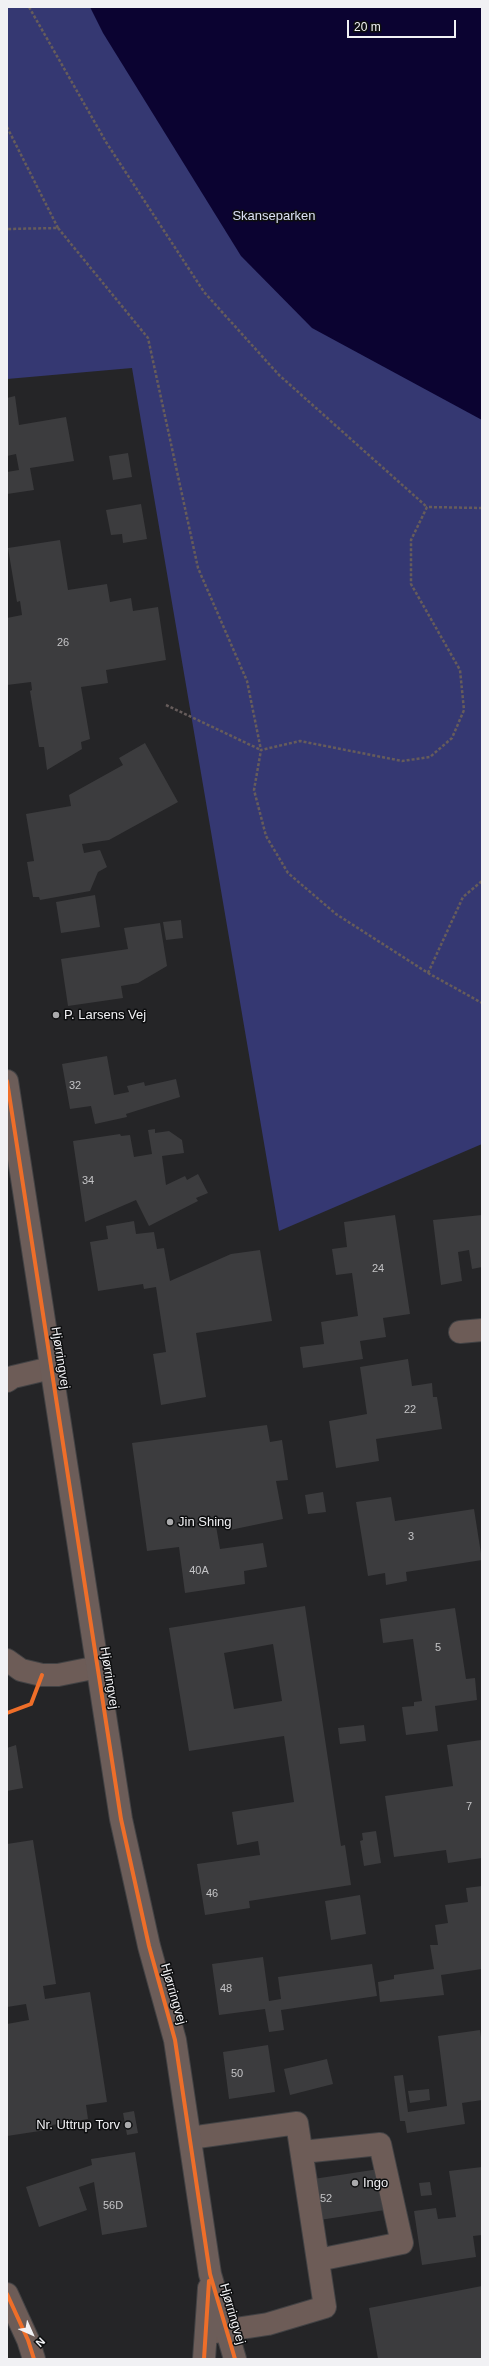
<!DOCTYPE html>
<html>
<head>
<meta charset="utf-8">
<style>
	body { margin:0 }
	#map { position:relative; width:489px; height:2366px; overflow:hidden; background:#252527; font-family:Helvetica,sans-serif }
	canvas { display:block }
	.frame { position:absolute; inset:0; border:8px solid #f1f1f4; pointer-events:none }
	.north { position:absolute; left:12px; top:2314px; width:40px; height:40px; -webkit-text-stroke:3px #0d0e0f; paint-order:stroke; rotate:135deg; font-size:11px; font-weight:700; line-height:16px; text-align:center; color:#f1f1f4 }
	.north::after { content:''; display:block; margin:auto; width:14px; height:18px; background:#f1f1f4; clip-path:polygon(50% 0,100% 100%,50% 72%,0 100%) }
	.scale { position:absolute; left:347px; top:20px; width:109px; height:18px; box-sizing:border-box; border:2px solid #f1f1f4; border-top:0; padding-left:5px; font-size:12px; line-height:14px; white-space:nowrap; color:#f1f1f4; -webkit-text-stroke:3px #0d0e0f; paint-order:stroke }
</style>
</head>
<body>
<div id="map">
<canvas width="489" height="2366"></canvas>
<div class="frame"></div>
<div class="north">N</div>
<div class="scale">20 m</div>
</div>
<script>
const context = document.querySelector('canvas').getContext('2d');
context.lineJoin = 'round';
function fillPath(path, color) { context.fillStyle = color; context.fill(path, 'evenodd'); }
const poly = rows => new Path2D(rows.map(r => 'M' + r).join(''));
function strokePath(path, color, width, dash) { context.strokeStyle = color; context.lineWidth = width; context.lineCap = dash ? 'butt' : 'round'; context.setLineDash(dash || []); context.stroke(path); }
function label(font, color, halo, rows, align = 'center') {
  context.font = font + ' Helvetica,sans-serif'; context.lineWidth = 3; context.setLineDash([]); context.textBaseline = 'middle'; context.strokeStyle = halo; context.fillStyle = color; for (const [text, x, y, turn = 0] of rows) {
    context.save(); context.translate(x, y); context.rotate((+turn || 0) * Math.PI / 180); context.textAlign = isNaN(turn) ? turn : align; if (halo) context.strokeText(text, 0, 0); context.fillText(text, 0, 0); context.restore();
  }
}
const green = poly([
	[7,7,482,7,482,1144,279,1231,132,368,7,379]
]);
const water = poly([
	[90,7,482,7,482,420,312,328,241,256,103,33]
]);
const building = poly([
	[15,396,19,425,66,417,74,461,30,468,34,490,7,494,7,472,19,470,16,454,7,456,7,398],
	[128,453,132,477,113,480,109,456],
	[141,504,147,539,123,543,122,534,111,535,106,510],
	[60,540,68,590,107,584,110,602,131,598,133,611,158,607,166,660,106,670,108,683,81,687,90,739,81,742,82,749,47,770,44,747,39,747,30,691,32,690,31,682,7,685,7,618,22,615,20,601,17,602,8,548],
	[145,743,178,802,109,840,82,844,84,853,100,850,107,867,98,872,90,891,40,900,39,897,33,897,27,862,34,861,26,814,71,806,69,795,123,765,119,758],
	[95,895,100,927,61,933,56,902],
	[181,920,183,938,166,940,163,922],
	[160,923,167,966,138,983,121,986,123,998,68,1006,61,959,128,949,124,928],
	[107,1056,114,1095,129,1092,127,1086,144,1082,145,1086,176,1079,180,1097,126,1114,127,1117,95,1124,91,1106,70,1109,62,1064],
	[155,1129,155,1133,169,1131,182,1140,184,1153,162,1156,166,1185,185,1176,187,1180,198,1174,208,1193,196,1198,198,1201,149,1226,136,1200,85,1222,73,1141,120,1134,121,1136,130,1135,134,1157,152,1154,148,1130],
	[395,1215,410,1314,383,1318,386,1337,360,1341,363,1359,303,1368,300,1347,324,1344,321,1322,358,1316,352,1273,336,1275,332,1249,347,1247,344,1222],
	[482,1215,482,1267,472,1269,469,1250,458,1252,462,1281,441,1285,433,1220],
	[134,1221,136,1234,154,1232,157,1249,164,1248,170,1281,231,1254,260,1250,272,1321,196,1333,206,1397,161,1405,153,1354,166,1352,156,1287,144,1289,143,1284,98,1291,90,1242,108,1239,106,1226],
	[408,1359,412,1386,432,1383,433,1397,437,1397,442,1429,376,1439,379,1461,336,1468,329,1421,367,1414,360,1367],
	[267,1425,270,1442,282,1440,288,1480,276,1481,283,1519,230,1530,228,1524,216,1526,220,1549,263,1543,267,1567,244,1571,245,1584,185,1593,179,1547,147,1551,132,1443],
	[323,1492,326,1512,308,1514,305,1495],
	[391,1497,395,1521,474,1509,482,1560,406,1572,407,1581,386,1585,385,1573,368,1576,356,1502],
	[305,1606,341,1846,345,1845,351,1885,249,1901,250,1908,205,1915,197,1864,260,1855,258,1841,237,1845,232,1812,294,1802,284,1736,189,1751,169,1628],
	[273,1644,282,1701,234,1709,224,1653],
	[455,1608,466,1679,475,1678,477,1700,435,1706,438,1731,406,1735,402,1707,414,1706,414,1702,422,1701,413,1639,383,1643,380,1619],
	[364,1725,366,1741,340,1744,338,1728],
	[481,1740,482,1858,448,1863,446,1850,394,1857,385,1796,453,1786,447,1745],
	[16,1745,23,1788,7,1791,7,1748],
	[376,1831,381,1863,364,1866,360,1841,363,1840,362,1833],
	[33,1840,56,1984,43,1986,45,1999,90,1992,107,2102,86,2105,88,2119,52,2125,53,2129,7,2136,7,2024,29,2020,26,2004,7,2007,7,1844],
	[482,1886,482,1969,441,1975,444,1995,380,2002,378,1982,394,1979,394,1975,434,1969,430,1945,438,1945,435,1925,448,1923,445,1905,468,1902,466,1888],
	[360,1895,366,1934,331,1940,325,1901],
	[263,1957,269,2001,281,1999,278,1977,372,1964,377,1996,281,2010,284,2030,269,2032,265,2009,219,2015,212,1964],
	[480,2030,482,2044,482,2100,462,2103,465,2124,407,2133,405,2121,400,2121,394,2076,403,2075,408,2112,447,2106,438,2036],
	[268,2045,275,2092,229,2099,223,2052],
	[327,2059,333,2084,290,2095,284,2069],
	[429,2089,430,2100,410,2103,408,2091],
	[134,2111,138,2133,127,2135,123,2113],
	[135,2152,147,2227,102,2235,94,2182,79,2187,87,2210,39,2227,26,2187,92,2165,91,2159],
	[482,2167,482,2235,473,2236,476,2257,422,2265,414,2211,436,2208,438,2219,456,2217,449,2171],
	[379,2169,385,2210,313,2221,307,2180],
	[430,2182,432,2195,421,2196,419,2183],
	[482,2286,482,2359,378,2359,369,2308]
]);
const path = poly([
	[29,7,106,142,204,292,279,375,427,507],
	[7,127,58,228,7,229],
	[58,228,148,338,198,568,247,681,261,750],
	[482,508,427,507,411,540,411,584,460,670,464,710,452,738,430,757,402,761,300,741,261,750,254,790,266,836,288,873,336,914,428,973,482,1003],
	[166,705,261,750],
	[428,973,463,897,482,881]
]);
const minor = poly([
	[460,1332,482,1330],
	[7,1381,13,1377,51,1368],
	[7,1660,21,1670,42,1675,58,1675,98,1667],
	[190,2138,297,2123,325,2307,268,2324,209,2333],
	[302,2152,380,2144,402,2243,318,2260],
	[7,2294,28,2340,34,2359]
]);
const major = poly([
	[7,1081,121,1819,149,1946,175,2040,210,2274,235,2359],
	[204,2359,209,2288]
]);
const cycleway = poly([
	[7,1081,121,1819,149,1946,175,2040,210,2274,235,2359],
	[7,1713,31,1704,42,1675],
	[7,2294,28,2340,34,2359],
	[204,2359,209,2281]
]);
const markers = [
	[56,1015,4,"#aaaaac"],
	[170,1522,4,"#aaaaac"],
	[128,2125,4,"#aaaaac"],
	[355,2183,4,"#aaaaac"]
];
const numberNames = [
	["26",63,643],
	["32",75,1086],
	["34",88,1181],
	["24",378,1269],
	["22",410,1410],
	["3",411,1537],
	["40A",199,1571],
	["5",438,1648],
	["7",469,1807],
	["46",212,1894],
	["48",226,1989],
	["50",237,2074],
	["52",326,2199],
	["56D",113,2206]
];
const parkNames = [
	["Skanseparken",274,216]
];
const poiNames = [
	["P. Larsens Vej",64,1015],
	["Jin Shing",178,1522],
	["Nr. Uttrup Torv",120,2125,"right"],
	["Ingo",363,2183]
];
const streetNames = [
	["Hjørringvej",60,1358,81],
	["Hjørringvej",109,1678,81],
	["Hjørringvej",173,1994,74],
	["Hjørringvej",232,2314,74]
];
fillPath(green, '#353872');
fillPath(water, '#0b0331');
fillPath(building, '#3c3c3e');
strokePath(minor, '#424244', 24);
strokePath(major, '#424244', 24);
strokePath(path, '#665c5b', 2.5, [3, 2]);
strokePath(minor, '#6d5c57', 22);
strokePath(major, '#6c5d59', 22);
strokePath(cycleway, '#ee6e29', 4);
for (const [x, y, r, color] of markers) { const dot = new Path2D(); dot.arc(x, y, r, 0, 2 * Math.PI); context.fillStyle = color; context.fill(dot); strokePath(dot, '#0d0e0f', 1.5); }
label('11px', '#c4c4c6', null, numberNames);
label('13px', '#dbe0f5', '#0d0e0f', parkNames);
label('13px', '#f1f1f4', '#0d0e0f', poiNames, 'left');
label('13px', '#f1f1f4', '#0d0e0f', streetNames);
</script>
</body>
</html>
